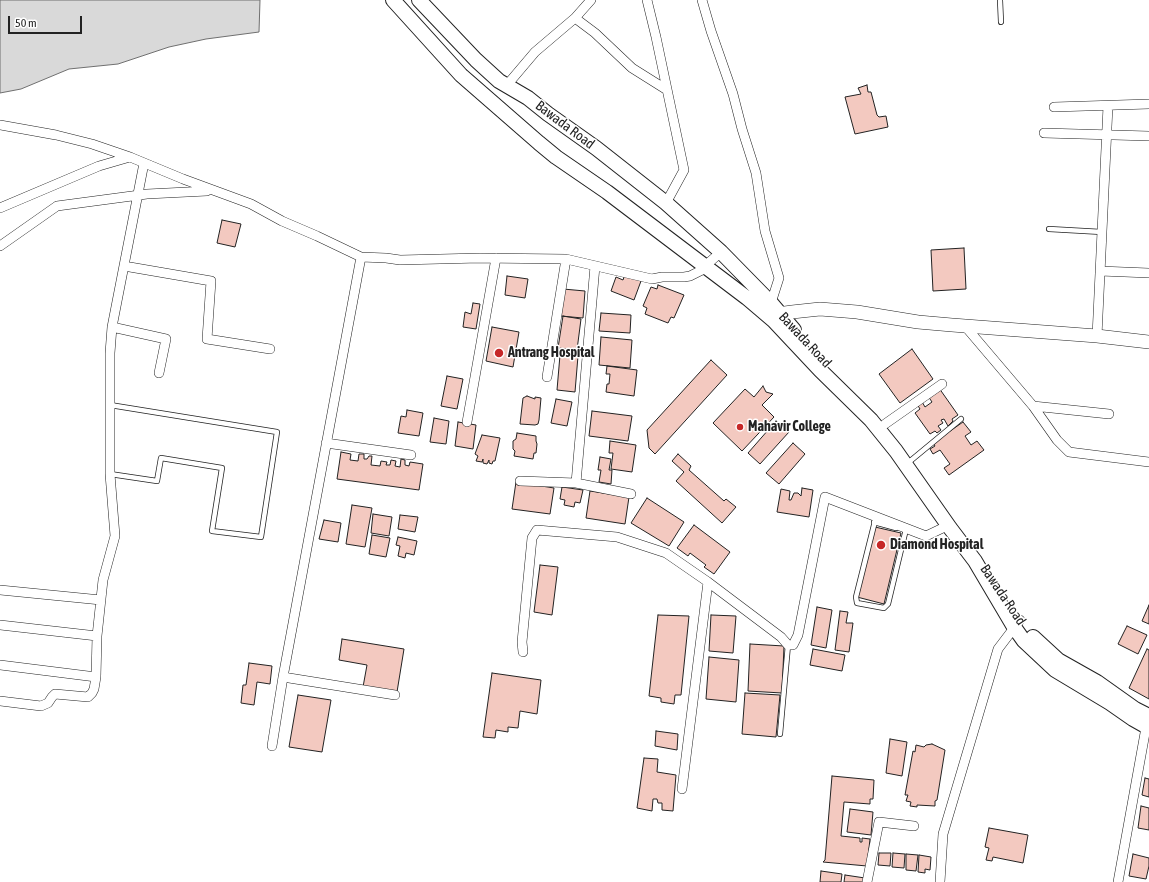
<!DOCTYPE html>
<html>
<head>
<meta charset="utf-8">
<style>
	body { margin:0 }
	#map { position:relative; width:1149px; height:882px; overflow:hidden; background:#fff; font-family:"Asap Condensed",sans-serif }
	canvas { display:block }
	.scale { position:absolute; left:8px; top:16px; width:74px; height:18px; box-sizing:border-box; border:2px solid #222; border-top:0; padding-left:5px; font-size:12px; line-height:14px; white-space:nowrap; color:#222; -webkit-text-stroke:3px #fff; paint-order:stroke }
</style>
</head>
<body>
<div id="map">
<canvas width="1149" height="882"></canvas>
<div class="scale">50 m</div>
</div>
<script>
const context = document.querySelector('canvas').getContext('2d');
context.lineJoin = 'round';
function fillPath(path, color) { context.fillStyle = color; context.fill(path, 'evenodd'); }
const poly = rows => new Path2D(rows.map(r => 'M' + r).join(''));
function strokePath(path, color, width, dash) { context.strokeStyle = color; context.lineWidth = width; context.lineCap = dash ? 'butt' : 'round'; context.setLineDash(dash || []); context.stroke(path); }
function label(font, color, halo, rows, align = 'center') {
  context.font = font + ' "Asap Condensed",sans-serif'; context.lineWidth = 3; context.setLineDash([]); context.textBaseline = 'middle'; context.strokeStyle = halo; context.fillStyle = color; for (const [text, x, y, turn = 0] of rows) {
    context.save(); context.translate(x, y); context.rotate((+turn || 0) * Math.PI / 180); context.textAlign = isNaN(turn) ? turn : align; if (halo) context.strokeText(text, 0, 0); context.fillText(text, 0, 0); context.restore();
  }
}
const water = poly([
	[0,0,260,0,259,32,206,39,169,47,118,64,69,69,21,89,0,93,0,0]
]);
const building = poly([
	[867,85,868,92,871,92,877,115,879,117,886,116,888,127,855,134,845,97,861,94,858,88,867,85],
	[222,220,241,224,235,247,217,243,222,220],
	[964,248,966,289,933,291,931,250,964,248],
	[625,274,641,281,634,300,611,291,616,277,623,280,625,274],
	[507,276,528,279,525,298,505,295,507,276],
	[658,285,684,295,674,318,671,317,668,323,645,314,647,308,643,306,651,287,657,289,658,285],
	[563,289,585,291,583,318,560,316,563,289],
	[473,303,480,304,476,329,463,327,465,312,471,314,473,303],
	[601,313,631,315,630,333,599,331,601,313],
	[563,316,581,319,577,350,558,348,563,316],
	[492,327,519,332,513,367,486,361,492,327],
	[601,337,632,340,630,368,599,365,601,337],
	[912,349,933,379,900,403,879,374,912,349],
	[560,355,578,356,575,392,557,390,560,355],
	[711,360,727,375,655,454,649,448,647,430,711,360],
	[607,366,637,370,634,396,606,392,607,384,609,384,610,374,606,374,607,366],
	[447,376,463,379,457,409,441,406,447,376],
	[763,386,766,392,773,394,762,405,774,417,742,451,713,423,745,389,754,397,763,386],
	[939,388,958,415,952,419,953,421,948,426,944,419,941,420,943,423,938,426,941,430,937,433,935,431,930,434,915,413,920,409,917,404,921,400,925,407,932,402,928,396,939,388],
	[527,396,535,399,535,397,541,398,539,420,538,424,535,425,520,424,523,398,527,396],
	[556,399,572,402,567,426,551,423,556,399],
	[407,410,423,413,419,436,398,433,401,416,406,417,407,410],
	[592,411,632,416,628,441,589,436,592,411],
	[434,418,449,421,446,444,430,442,434,418],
	[776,421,789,432,760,464,748,453,776,421],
	[458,422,476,425,473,449,455,446,458,422],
	[963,422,971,432,965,436,971,445,977,441,984,450,949,475,944,468,950,464,940,450,933,454,930,449,935,446,933,443,963,422],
	[517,433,536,436,536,441,537,444,536,453,534,453,533,459,514,456,515,451,513,449,513,441,516,439,517,433],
	[482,435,500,438,495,461,493,461,492,464,489,463,489,460,487,464,483,463,483,459,482,462,476,461,478,456,475,454,482,435],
	[610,441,636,445,632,472,611,469,613,453,609,453,610,441],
	[793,443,805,454,779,484,766,473,793,443],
	[341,452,351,454,350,460,358,461,359,454,364,454,364,459,367,459,369,456,372,456,371,465,380,466,381,461,387,462,386,465,390,465,391,460,396,461,395,466,400,467,401,459,405,460,405,465,409,466,410,462,423,464,419,490,337,479,341,452],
	[678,454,691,466,689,470,724,501,726,499,736,507,722,523,676,481,684,472,672,461,678,454],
	[600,457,611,459,609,470,612,470,611,484,599,482,601,470,598,470,600,457],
	[516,482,554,488,550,514,512,509,516,482],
	[562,487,583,490,580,503,575,502,574,507,564,505,565,500,560,499,562,487],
	[802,488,813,490,809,517,777,512,781,489,790,491,789,500,791,500,794,493,798,493,801,496,802,488],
	[590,491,629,497,625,524,586,518,590,491],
	[647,498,684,522,669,546,631,523,647,498],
	[352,505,372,508,365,547,346,544,352,505],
	[373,514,392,517,389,536,371,533,373,514],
	[400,515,418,517,415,532,398,529,400,515],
	[324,520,341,523,338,542,319,539,324,520],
	[694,525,730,552,714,574,704,567,706,565,690,553,688,556,677,548,694,525],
	[875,527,901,533,884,604,857,597,875,527],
	[372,535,390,538,386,557,369,554,372,535],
	[398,537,417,541,414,555,406,553,405,558,398,556,400,546,396,545,398,537],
	[540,565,558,567,552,615,534,612,540,565],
	[1149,605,1149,624,1142,621,1149,605],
	[817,607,832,610,826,648,811,645,817,607],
	[840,611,848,612,846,623,853,623,849,652,835,650,840,611],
	[658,615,689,616,681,695,675,695,674,704,661,702,661,698,649,696,658,615],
	[711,615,736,616,733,653,709,651,711,615],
	[1127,626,1147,635,1138,654,1118,644,1127,626],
	[342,639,404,649,397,692,363,687,367,665,339,660,342,639],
	[750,644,784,646,782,693,748,691,750,644],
	[813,649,845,655,842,671,810,665,813,649],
	[1147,649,1149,650,1149,699,1129,688,1147,649],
	[709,657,739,660,736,702,706,699,709,657],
	[249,663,272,666,270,684,257,682,254,705,241,703,243,685,246,685,249,663],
	[492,673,541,680,537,714,520,711,518,728,508,727,508,732,496,730,495,738,483,737,492,673],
	[745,693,780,695,776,737,742,734,745,693],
	[298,695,331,700,322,752,289,747,298,695],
	[656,731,678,734,677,750,655,746,656,731],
	[890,739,907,742,902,776,886,773,890,739],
	[932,744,945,750,937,800,935,801,935,806,917,805,917,807,910,806,911,802,906,801,908,795,905,795,913,751,915,752,916,745,924,747,926,745,932,744],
	[644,758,658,759,657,772,676,775,673,811,662,810,662,803,658,803,657,799,653,799,652,811,637,808,644,758],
	[832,776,874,780,873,799,870,799,870,804,844,802,841,836,860,838,860,842,862,842,862,838,870,839,867,866,823,862,825,860,832,776],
	[1145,778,1149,779,1149,797,1142,795,1145,778],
	[1141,806,1149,808,1149,830,1138,828,1141,806],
	[850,809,873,812,871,835,847,832,850,809],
	[989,828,1028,835,1023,863,993,857,992,861,986,860,989,848,985,847,989,828],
	[879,853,891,853,890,866,878,865,879,853],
	[893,853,905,854,904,868,892,867,893,853],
	[906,854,918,855,916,871,906,870,906,854],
	[1133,854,1149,858,1149,866,1146,879,1129,876,1133,854],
	[919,855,931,857,930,870,925,869,925,873,918,872,919,855],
	[821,871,842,874,841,882,820,882,821,871],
	[845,875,865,878,865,882,844,882,845,875]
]);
const lane = poly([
	[1000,0,1001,22],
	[1049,229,1102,232],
	[909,462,961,419],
	[110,474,157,481,161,458,222,468,212,531,261,537,277,432,110,405],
	[876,517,856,597,857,603,884,608,888,604,906,529],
	[874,522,896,528],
	[780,734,788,645]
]);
const street = poly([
	[591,0,575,18,595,33,632,68,667,90],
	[647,0,656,37,684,170,666,203],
	[702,0,711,31,733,94,742,129,756,173,765,231,779,278,771,303,769,306],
	[507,85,535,52,575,18],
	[1054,107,1149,104],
	[0,125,56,135,92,144,130,157,183,179,251,204,282,221,317,236,361,257,386,258,400,260,480,258,566,259,652,279,662,277,684,277,690,276,704,269,705,266,721,252],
	[1044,133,1149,136],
	[0,208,99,166,130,157],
	[0,246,57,206,147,194,207,191],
	[124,266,211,281,207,339,270,349],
	[1100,271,1149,273],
	[965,326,1033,406,1057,440,1069,452,1149,462],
	[112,327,166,339,159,373],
	[1097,336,1108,106],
	[547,377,566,259],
	[1033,406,1109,414],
	[467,422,496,258],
	[885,424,942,384],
	[326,443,411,455],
	[520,481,576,483,631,494],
	[576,483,595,266],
	[0,590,101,600],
	[0,625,97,636],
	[523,652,522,642,532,538,537,530,617,537,666,553,708,582,781,637,788,645,793,645,798,635,825,497,926,536,949,525],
	[0,665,96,677],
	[283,677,395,695],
	[0,701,41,706,48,703,52,697,55,694,88,697,92,693,94,689,96,677,97,636,103,580,115,536,110,474,110,353,112,327,144,163],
	[272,746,283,677,361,257],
	[682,789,708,582],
	[867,882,879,822,914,826],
	[940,882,943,834,998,649,1020,620],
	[1118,882,1147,722]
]);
const secondary = poly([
	[771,315,792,312,820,309,857,312,918,322,952,325,1097,336,1149,342]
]);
const primary = poly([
	[393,0,461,75,539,143,556,157,607,192,747,298,774,321,820,370,871,420,896,451,950,528,975,561,1014,627,1024,641,1055,670,1110,703,1133,719,1149,728],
	[419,0,476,60,499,81,528,98,548,114,596,148,666,203,721,252,771,303,794,330],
	[1033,637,1058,660,1097,682,1135,709,1149,716]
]);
const markers = [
	[499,353,5,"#c62828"],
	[740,427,4,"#c62828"],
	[881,545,5,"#c62828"]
];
const streetNames = [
	["Bawada Road",565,125,37],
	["Bawada Road",805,340,47],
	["Bawada Road",1003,595,56]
];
const poiNames = [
	["Antrang Hospital",508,353],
	["Mahavir College",748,427],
	["Diamond Hospital",890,545]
];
fillPath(water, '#d9d9d9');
strokePath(water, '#6f6f6f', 1);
fillPath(building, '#f3c9c0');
strokePath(building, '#222', 1);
strokePath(lane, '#222', 6);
strokePath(street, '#222', 10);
strokePath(secondary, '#222', 14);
strokePath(primary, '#222', 16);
strokePath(lane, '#fff', 4.5);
strokePath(street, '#fff', 9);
strokePath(secondary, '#fff', 13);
strokePath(primary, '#fff', 14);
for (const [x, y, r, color] of markers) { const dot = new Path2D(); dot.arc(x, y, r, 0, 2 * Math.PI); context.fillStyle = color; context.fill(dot); strokePath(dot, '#fff', 1.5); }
label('14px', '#222', '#fff', streetNames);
label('bold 14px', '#222', '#fff', poiNames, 'left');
</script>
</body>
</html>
